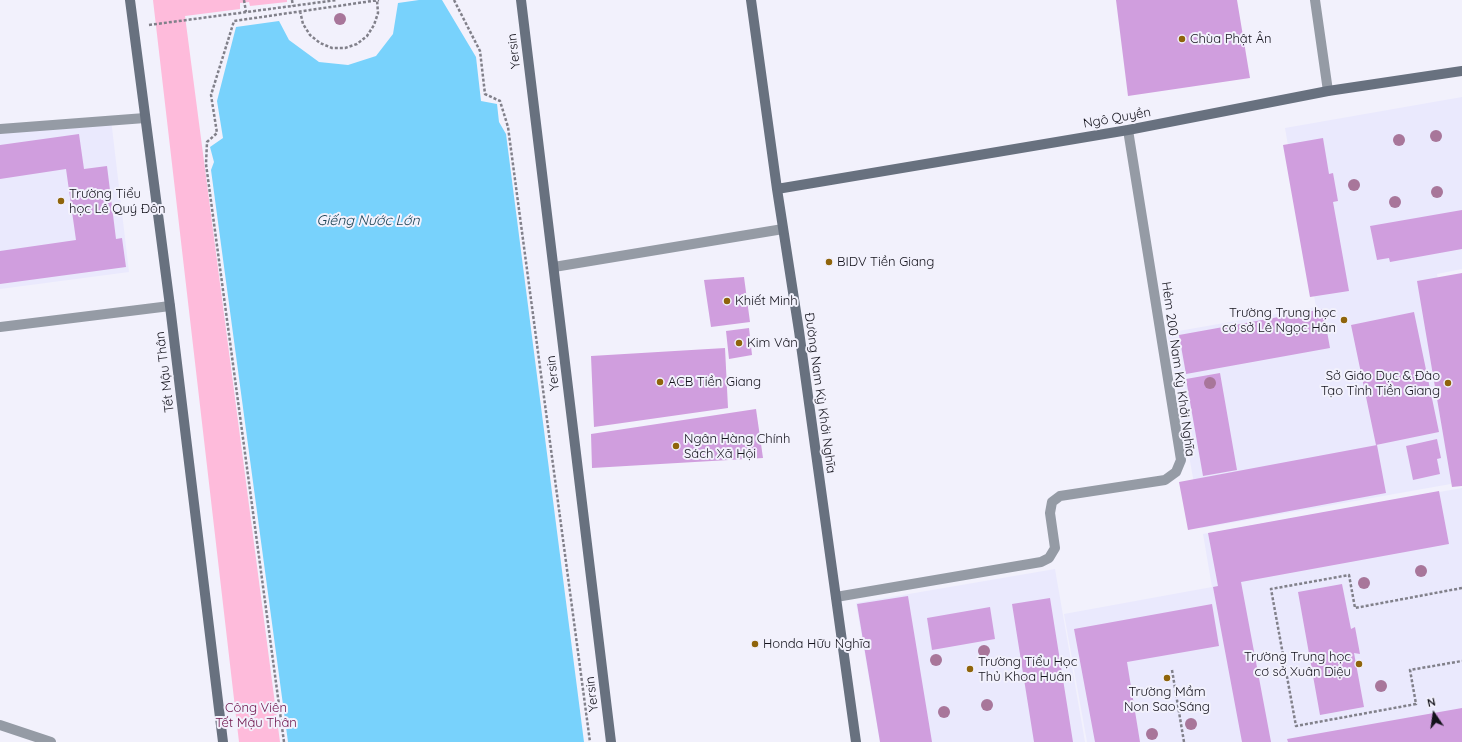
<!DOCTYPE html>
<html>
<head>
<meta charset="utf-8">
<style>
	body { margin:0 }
	#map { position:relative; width:1462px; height:742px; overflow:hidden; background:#f2f1fc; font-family:Quicksand,sans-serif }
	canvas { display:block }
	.north { position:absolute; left:1414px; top:694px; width:40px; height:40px; -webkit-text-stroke:3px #f2f1fc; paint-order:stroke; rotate:347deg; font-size:11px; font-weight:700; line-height:16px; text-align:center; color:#13121b }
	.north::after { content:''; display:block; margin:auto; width:14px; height:18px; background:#13121b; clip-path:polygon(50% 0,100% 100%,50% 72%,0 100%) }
</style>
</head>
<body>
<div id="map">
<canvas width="1462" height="742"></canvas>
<div class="north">N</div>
</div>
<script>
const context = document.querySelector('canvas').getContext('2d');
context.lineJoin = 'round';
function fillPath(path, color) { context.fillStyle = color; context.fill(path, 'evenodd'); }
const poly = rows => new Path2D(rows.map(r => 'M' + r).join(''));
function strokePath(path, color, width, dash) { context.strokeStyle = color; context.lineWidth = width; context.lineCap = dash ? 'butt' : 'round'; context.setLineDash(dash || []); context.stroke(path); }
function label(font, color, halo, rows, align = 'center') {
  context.font = font + ' Quicksand,sans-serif'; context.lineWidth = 4; context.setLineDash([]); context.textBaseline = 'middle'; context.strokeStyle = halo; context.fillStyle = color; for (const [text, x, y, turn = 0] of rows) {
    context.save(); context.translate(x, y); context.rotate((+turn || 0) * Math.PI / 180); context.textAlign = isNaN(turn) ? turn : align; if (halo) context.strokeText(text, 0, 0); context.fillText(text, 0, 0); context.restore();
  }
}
const built = poly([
	[1462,97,1462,269,1437,274,1462,414,1462,482,1202,528,1167,333,1316,307,1285,128],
	[111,119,129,272,0,289,0,131],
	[1462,488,1462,742,1087,742,1064,614,1212,587,1203,534],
	[1055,569,1085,742,880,742,856,603]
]);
const green = poly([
	[153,0,287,0,287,2,250,6,249,2,240,3,240,9,185,16,280,742,239,742]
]);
const water = poly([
	[419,0,442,0,476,57,481,101,497,104,499,122,506,134,584,742,288,742,211,170,214,162,210,147,223,138,217,101,236,27,279,21,289,40,319,62,348,65,376,56,393,34,398,3]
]);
const building = poly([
	[1116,0,1237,0,1250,78,1128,96],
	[79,134,84,169,107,166,116,239,122,238,126,267,0,284,0,251,76,240,66,169,0,179,0,145],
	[1323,138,1329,174,1333,173,1338,201,1333,202,1349,291,1310,297,1283,145],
	[1462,210,1462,249,1390,262,1389,258,1377,260,1370,226],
	[1462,273,1462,486,1452,487,1417,281],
	[744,277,750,322,711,327,704,280],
	[1323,309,1330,348,1186,374,1179,335],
	[1414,312,1439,432,1376,445,1351,325],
	[749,328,752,355,729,359,726,331],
	[725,348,728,408,594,427,591,356],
	[1220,373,1237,470,1203,476,1186,379],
	[756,409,763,458,592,468,591,434],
	[1437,439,1441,458,1437,459,1440,474,1413,480,1406,446],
	[1377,445,1386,493,1188,530,1179,482],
	[1439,491,1449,544,1241,582,1271,742,1242,742,1213,587,1218,586,1208,533],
	[1342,584,1351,629,1355,627,1360,654,1354,653,1364,707,1320,715,1298,592],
	[908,596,932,742,880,742,857,604],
	[1050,598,1073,742,1034,742,1012,604],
	[1212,604,1219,646,1127,662,1140,742,1095,742,1074,629],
	[990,607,995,639,932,650,927,618],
	[1462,708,1462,742,1288,742,1287,739]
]);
const path = poly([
	[244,0,246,12],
	[292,0,293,6],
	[454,0,480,51,485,94,500,101,508,127,590,742],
	[300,11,303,24,310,35,320,43,332,48,345,48,357,44,367,36,374,25,378,13,377,0],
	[149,25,337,0],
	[1462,588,1355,608,1349,575,1271,589,1296,726,1416,704,1410,670,1462,661],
	[1172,670,1184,742],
	[284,742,206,164,207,142,217,133,211,95,234,21,379,0]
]);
const lane = poly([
	[0,129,145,118],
	[554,267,783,229],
	[836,597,1041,562,1049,558,1055,548,1050,513,1052,502,1060,496,1165,480,1176,472,1181,460,1128,130]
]);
const street = poly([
	[1315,0,1328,91],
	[0,327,170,306],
	[0,725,51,742]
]);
const secondary = poly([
	[130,0,170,306,223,742],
	[521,0,611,742],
	[751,0,777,189,799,331,856,742],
	[777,189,1128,130,1328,91,1462,71]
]);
const trees = [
	[340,19],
	[1436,136],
	[1399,140],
	[1354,185],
	[1437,192],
	[1395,202],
	[1210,383],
	[1421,571],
	[1364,583],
	[984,651],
	[936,660],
	[1381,686],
	[987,705],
	[944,712],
	[1191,724],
	[1152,734]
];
const markers = [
	[1182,39,4,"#8f640b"],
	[61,201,4,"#8f640b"],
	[829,262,4,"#8f640b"],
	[727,301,4,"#8f640b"],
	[1344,320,4,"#8f640b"],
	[739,343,4,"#8f640b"],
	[660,382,4,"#8f640b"],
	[1448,383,4,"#8f640b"],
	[676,446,4,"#8f640b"],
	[755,644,4,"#8f640b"],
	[1359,664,4,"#8f640b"],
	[970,669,4,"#8f640b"],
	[1167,678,4,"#8f640b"]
];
const poiNames = [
	["Chùa Phật Ân",1190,39],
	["Trường Tiểu",69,194],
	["học Lê Quý Đôn",69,209],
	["BIDV Tiền Giang",837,262],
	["Khiết Minh",735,301],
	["Trường Trung học",1336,313,"right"],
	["cơ sở Lê Ngọc Hân",1336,328,"right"],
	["Kim Vân",747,343],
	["Sở Giáo Dục & Đào",1440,376,"right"],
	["Tạo Tỉnh Tiền Giang",1440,391,"right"],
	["ACB Tiền Giang",668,382],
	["Ngân Hàng Chính",684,439],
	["Sách Xã Hội",684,454],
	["Honda Hữu Nghĩa",763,644],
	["Trường Trung học",1351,657,"right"],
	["cơ sở Xuân Diệu",1351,672,"right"],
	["Trường Tiểu Học",978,662],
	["Thủ Khoa Huân",978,677],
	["Trường Mầm",1167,692,"center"],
	["Non Sao Sáng",1167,707,"center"]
];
const streetNames = [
	["Yersin",514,51,-97],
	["Ngô Quyền",1117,118,-10],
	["Hẻm 200 Nam Kỳ Khởi Nghĩa",1178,369,82],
	["Tết Mậu Thân",165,372,-97],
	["Yersin",553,373,-97],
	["Đường Nam Kỳ Khởi Nghĩa",820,393,82],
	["Yersin",592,694,-97]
];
const parkNames = [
	["Công Viên",256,708],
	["Tết Mậu Thân",256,723]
];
const waterNames = [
	["Giếng Nước Lớn",368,221]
];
fillPath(built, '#eae9fd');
fillPath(green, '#febbdb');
fillPath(water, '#78d2fc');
fillPath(building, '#d09ede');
strokePath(path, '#81808a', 2.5, [3, 2]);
strokePath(lane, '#959ba5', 10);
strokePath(street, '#959ba5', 10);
strokePath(secondary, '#68717f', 10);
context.fillStyle = '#a8769a';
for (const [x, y] of trees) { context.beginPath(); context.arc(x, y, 6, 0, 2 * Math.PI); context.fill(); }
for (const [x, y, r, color] of markers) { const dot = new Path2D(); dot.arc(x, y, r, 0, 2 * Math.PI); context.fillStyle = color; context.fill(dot); strokePath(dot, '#f2f1fc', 1.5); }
label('13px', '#13121b', '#f2f1fc', poiNames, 'left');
label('13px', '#13121b', '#f2f1fc', streetNames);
label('13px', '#6c1149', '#f2f1fc', parkNames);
label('italic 14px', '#153d4f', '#f2f1fc', waterNames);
</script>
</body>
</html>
